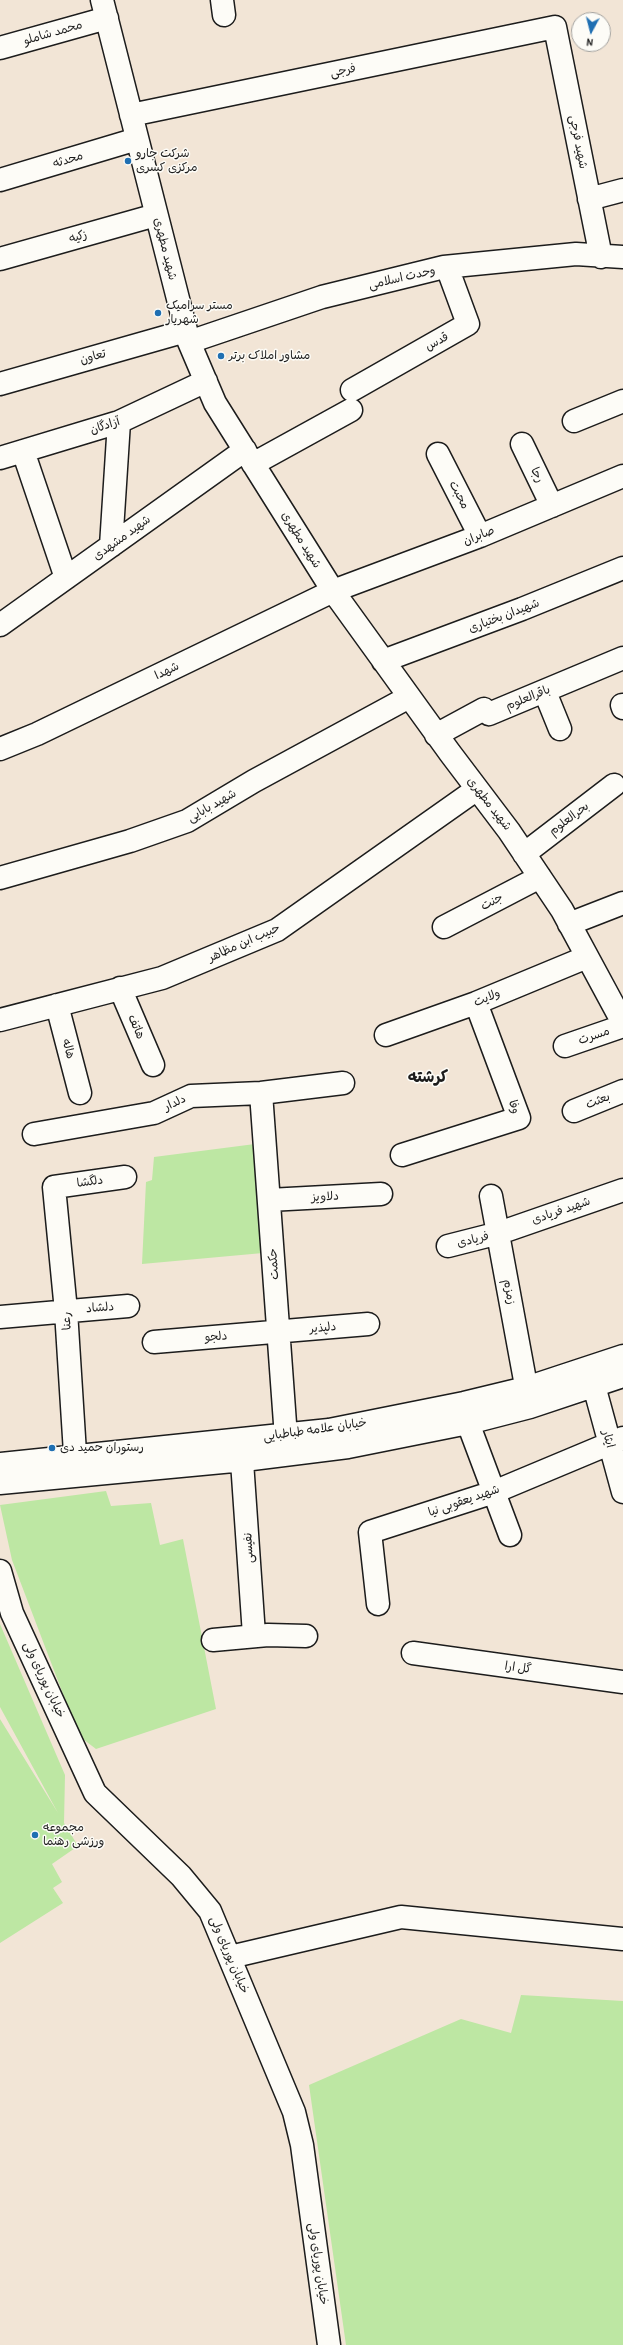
<!DOCTYPE html>
<html>
<head>
<meta charset="utf-8">
<style>
	body { margin:0 }
	#map { position:relative; width:623px; height:2345px; overflow:hidden; background:#f2e5d6; font-family:"Patrick Hand",sans-serif }
	canvas { display:block }
	.north { position:absolute; left:571px; top:12px; width:40px; height:40px; box-sizing:border-box; background:#fdfcf7; border:1px solid #a3a29f; border-radius:50%; rotate:187deg; font-size:11px; font-weight:700; line-height:16px; text-align:center; color:#1c1c1c }
	.north::after { content:''; display:block; margin:auto; width:14px; height:18px; background:#1f6fb2; clip-path:polygon(50% 0,100% 100%,50% 72%,0 100%) }
</style>
</head>
<body>
<div id="map">
<canvas width="623" height="2345"></canvas>
<div class="north">N</div>
</div>
<script>
const context = document.querySelector('canvas').getContext('2d');
context.lineJoin = 'round';
function fillPath(path, color) { context.fillStyle = color; context.fill(path, 'evenodd'); }
const poly = rows => new Path2D(rows.map(r => 'M' + r).join(''));
function strokePath(path, color, width, dash) { context.strokeStyle = color; context.lineWidth = width; context.lineCap = dash ? 'butt' : 'round'; context.setLineDash(dash || []); context.stroke(path); }
function label(font, color, halo, rows, align = 'center') {
  context.font = font + ' "Patrick Hand","Playpen Sans Arabic",sans-serif'; context.lineWidth = 3; context.setLineDash([]); context.textBaseline = 'middle'; context.strokeStyle = halo; context.fillStyle = color; for (const [text, x, y, turn = 0] of rows) {
    context.save(); context.translate(x, y); context.rotate((+turn || 0) * Math.PI / 180); context.textAlign = isNaN(turn) ? turn : align; if (halo) context.strokeText(text, 0, 0); context.fillText(text, 0, 0); context.restore();
  }
}
const green = poly([
	[255,1144,263,1253,142,1264,146,1182,152,1180,154,1157],
	[106,1491,111,1506,151,1503,160,1545,183,1539,216,1709,96,1749,79,1736,12,1560,0,1505],
	[0,1624,65,1775,64,1823,78,1846,52,1864,62,1882,53,1888,63,1903,0,1943,0,1719,58,1813,0,1707],
	[521,1995,623,2001,623,2345,346,2345,309,2085,461,2019,511,2033]
]);
const minor = poly([
	[102,0,189,342,215,403,333,591,450,753,509,831,562,910,623,1023],
	[222,0,224,15],
	[0,48,107,18],
	[131,115,555,27,601,257],
	[0,180,137,139],
	[589,199,623,190],
	[0,259,156,215],
	[189,342,322,297,444,267,576,254,623,257],
	[0,384,186,331],
	[352,390,468,324,447,267],
	[574,421,623,401],
	[522,444,552,506],
	[23,451,66,578],
	[438,454,480,536],
	[0,458,119,422,206,381],
	[253,464,351,410],
	[111,546,119,422],
	[0,625,245,450],
	[383,661,522,609,623,568],
	[545,692,560,729],
	[622,705,623,708],
	[436,735,484,709,489,714,623,658],
	[0,749,37,734,333,591,480,536,623,476],
	[524,854,614,785],
	[0,878,130,841,187,821,254,781,409,697],
	[569,924,623,903],
	[444,927,540,877],
	[120,988,153,1065],
	[57,1005,80,1093],
	[0,1020,162,978,277,930,477,789],
	[386,1035,476,1003,587,957],
	[565,1046,623,1026],
	[261,1093,287,1451],
	[574,1111,623,1091],
	[34,1134,154,1113,191,1096,261,1093,343,1083],
	[402,1155,519,1118,476,1003],
	[491,1196,529,1402],
	[269,1200,381,1194],
	[448,1246,499,1233,623,1190],
	[0,1317,128,1306],
	[154,1342,368,1324],
	[590,1371,623,1492],
	[465,1408,468,1423,510,1535],
	[241,1447,254,1635],
	[0,1464,329,1430,464,1403,526,1388,623,1356],
	[76,1469,66,1311,54,1187,125,1177],
	[0,1483,244,1460,348,1447,468,1423,530,1407,623,1376],
	[0,1571,12,1613,95,1793,181,1876,210,1911,294,2112,302,2145,329,2345],
	[378,1604,370,1532,494,1492,623,1438],
	[213,1640,268,1635,306,1636],
	[413,1653,623,1682],
	[230,1957,401,1917,623,1939]
]);
const markers = [
	[128,161,4,"#1f6fb2"],
	[158,313,4,"#1f6fb2"],
	[221,356,4,"#1f6fb2"],
	[52,1448,4,"#1f6fb2"],
	[35,1835,4,"#1f6fb2"]
];
const streetNames = [
	["محمد شاملو",53,33,-16],
	["فرجی",343,71,-12],
	["شهید فرجی",578,142,79],
	["محدثه",68,160,-17],
	["زکیه",78,237,-16],
	["شهید مطهری",165,249,76],
	["وحدت اسلامی",402,278,-13],
	["قدس",437,342,-29],
	["تعاون",93,357,-16],
	["آزادگان",105,426,-18],
	["رجا",537,475,65],
	["محبت",459,495,63],
	["صابران",479,536,-22],
	["شهید مشهدی",122,538,-36],
	["شهید مطهری",301,540,58],
	["شهیدان بختیاری",504,616,-21],
	["شهدا",167,671,-26],
	["باقرالعلوم",528,698,-22],
	["شهید مطهری",489,804,52],
	["شهید بابایی",212,806,-30],
	["بحرالعلوم",569,819,-37],
	["جنت",492,902,-28],
	["حبیب ابن مظاهر",244,943,-24],
	["ولایت",487,998,-22],
	["هاتف",136,1027,67],
	["مسرت",594,1036,-19],
	["هاله",68,1049,75],
	["بعثت",598,1101,-21],
	["دلدار",175,1103,-25],
	["وفا",514,1107,72],
	["دلگشا",90,1182,-8],
	["دلاویز",325,1197,-3],
	["شهید فریادی",561,1211,-19],
	["فریادی",473,1240,-14],
	["حکمت",274,1264,-94],
	["زمزم",509,1292,80],
	["دلشاد",100,1308,-4],
	["رعنا",67,1321,-94],
	["دلپذیر",323,1328,-5],
	["دلجو",216,1337,-4],
	["خیابان علامه طباطبایی",315,1430,-8],
	["ایثار",608,1439,74],
	["شهید یعقوبی نیا",464,1501,-19],
	["نفیسی",249,1548,-93],
	["گل ارا",518,1668,7],
	["خیابان پوریای ولی",44,1680,65],
	["خیابان پوریای ولی",229,1955,67],
	["خیابان پوریای ولی",318,2264,82]
];
const poiNames = [
	["شرکت جارو",136,154],
	["مرکزی کسری",136,168],
	["مستر سرامیک",166,306],
	["شهریار",166,320],
	["مشاور املاک برتر",229,356],
	["رستوران حمید دی",60,1448],
	["مجموعه",43,1828],
	["ورزشی رهنما",43,1842]
];
const districtNames = [
	["کرشته",428,1078]
];
fillPath(green, '#bde7a3');
strokePath(minor, '#1c1c1c', 25);
strokePath(minor, '#fdfcf7', 22);
for (const [x, y, r, color] of markers) { const dot = new Path2D(); dot.arc(x, y, r, 0, 2 * Math.PI); context.fillStyle = color; context.fill(dot); strokePath(dot, '#fdfcf7', 1.5); }
label('12px', '#1c1c1c', '#fdfcf7', streetNames);
label('12px', '#1c1c1c', '#fdfcf7', poiNames, 'left');
label('bold 16px', '#1c1c1c', '#fdfcf7', districtNames);
</script>
</body>
</html>
